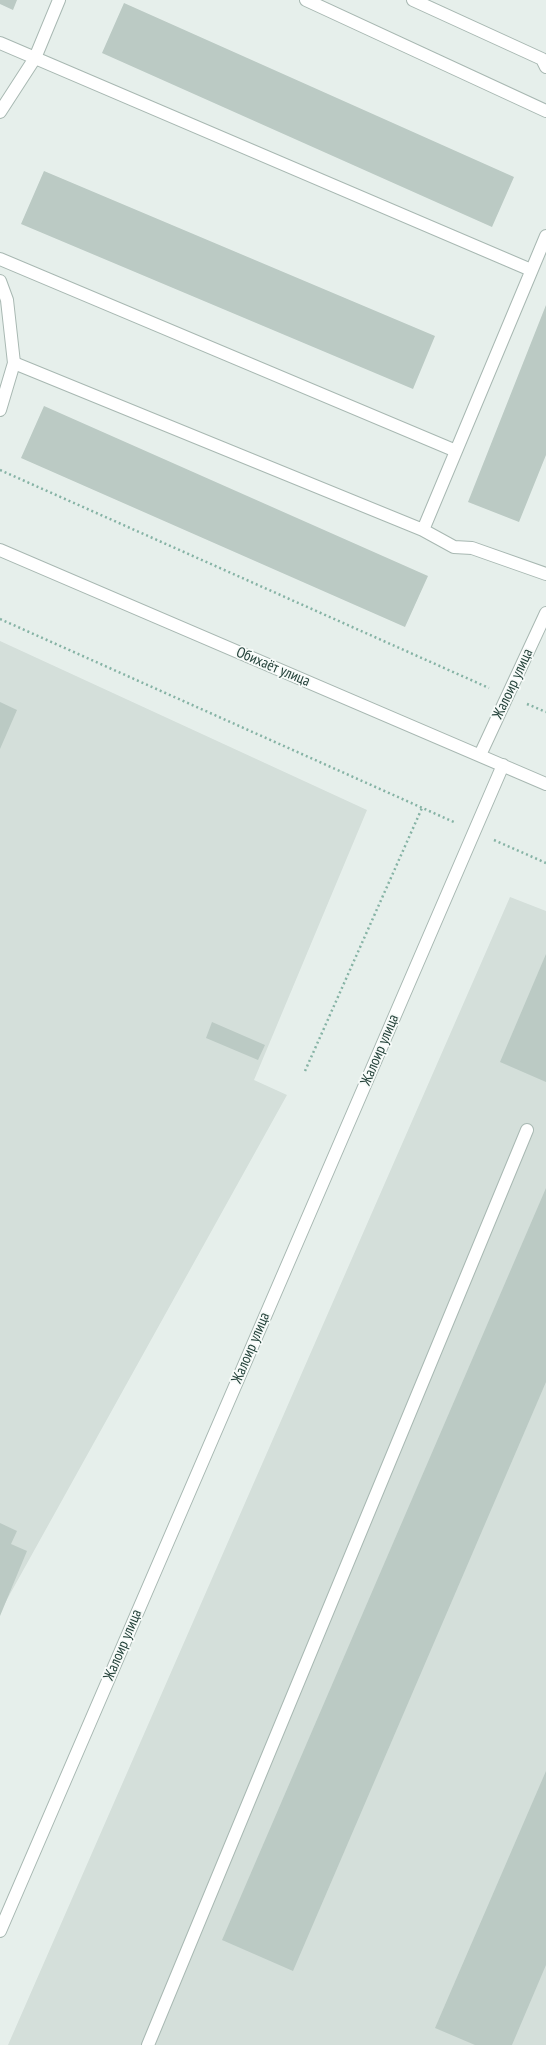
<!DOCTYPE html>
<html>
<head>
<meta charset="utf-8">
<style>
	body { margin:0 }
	canvas { display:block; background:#e6efeb }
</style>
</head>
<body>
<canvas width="546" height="2045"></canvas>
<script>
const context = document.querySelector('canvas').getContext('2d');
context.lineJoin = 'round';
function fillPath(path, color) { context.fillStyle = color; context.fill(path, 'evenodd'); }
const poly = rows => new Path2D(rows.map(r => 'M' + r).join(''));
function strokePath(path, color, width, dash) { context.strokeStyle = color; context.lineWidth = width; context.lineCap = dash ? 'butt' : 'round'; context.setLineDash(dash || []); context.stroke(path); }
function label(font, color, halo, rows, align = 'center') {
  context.font = font + ' "PT Sans Narrow",sans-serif'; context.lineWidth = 3.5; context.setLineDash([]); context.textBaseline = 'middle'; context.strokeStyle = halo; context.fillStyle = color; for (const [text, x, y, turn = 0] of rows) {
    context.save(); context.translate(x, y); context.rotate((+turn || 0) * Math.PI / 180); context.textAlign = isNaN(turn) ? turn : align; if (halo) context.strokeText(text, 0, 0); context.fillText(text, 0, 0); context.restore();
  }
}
const built = poly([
	[0,641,367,810,254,1080,287,1095,0,1612],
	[510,897,546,911,546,2045,8,2045]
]);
const building = poly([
	[0,0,17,0,13,10,0,4],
	[124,3,514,177,492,227,102,53],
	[44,171,435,336,413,389,21,224],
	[546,305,546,455,519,522,468,502],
	[44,406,428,576,405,627,21,458],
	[0,702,17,710,0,749],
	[546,954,546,1082,500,1062],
	[212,1022,265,1045,258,1060,206,1038],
	[546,1188,546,1382,293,1971,222,1940],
	[0,1523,17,1531,11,1544,27,1551,0,1616],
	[546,1771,546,1965,512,2045,475,2045,435,2028]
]);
const path = poly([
	[0,470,489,688],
	[0,619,456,823],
	[527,704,546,712],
	[494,840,546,863],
	[305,1071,422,808]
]);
const service = poly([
	[306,0,546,111],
	[413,0,542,59,546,67],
	[0,43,531,270],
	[0,259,456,451],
	[14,363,423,530,454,547,472,548,546,574],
	[423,530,546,236],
	[148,2045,527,1130]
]);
const minor = poly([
	[0,112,35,58,59,0],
	[0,281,7,300,14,363,0,410],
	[480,755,546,613]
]);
const tertiary = poly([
	[0,550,546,784],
	[0,1931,503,765]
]);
const streetNames = [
	["Обихаёт улица",273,667,23],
	["Жалоир улица",513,684,-65],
	["Жалоир улица",380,1050,-67],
	["Жалоир улица",251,1348,-67],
	["Жалоир улица",123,1645,-67]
];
fillPath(built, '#d4dfda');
fillPath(building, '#bbcac4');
strokePath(service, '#a8b8b2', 14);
strokePath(minor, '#a8b8b2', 14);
strokePath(tertiary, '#a8b8b2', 14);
strokePath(path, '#86b3a5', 2.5, [2, 3]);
strokePath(service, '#fff', 12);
strokePath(minor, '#fff', 12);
strokePath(tertiary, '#fff', 12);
label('15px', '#24423a', '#f7fbf9', streetNames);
</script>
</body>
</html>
